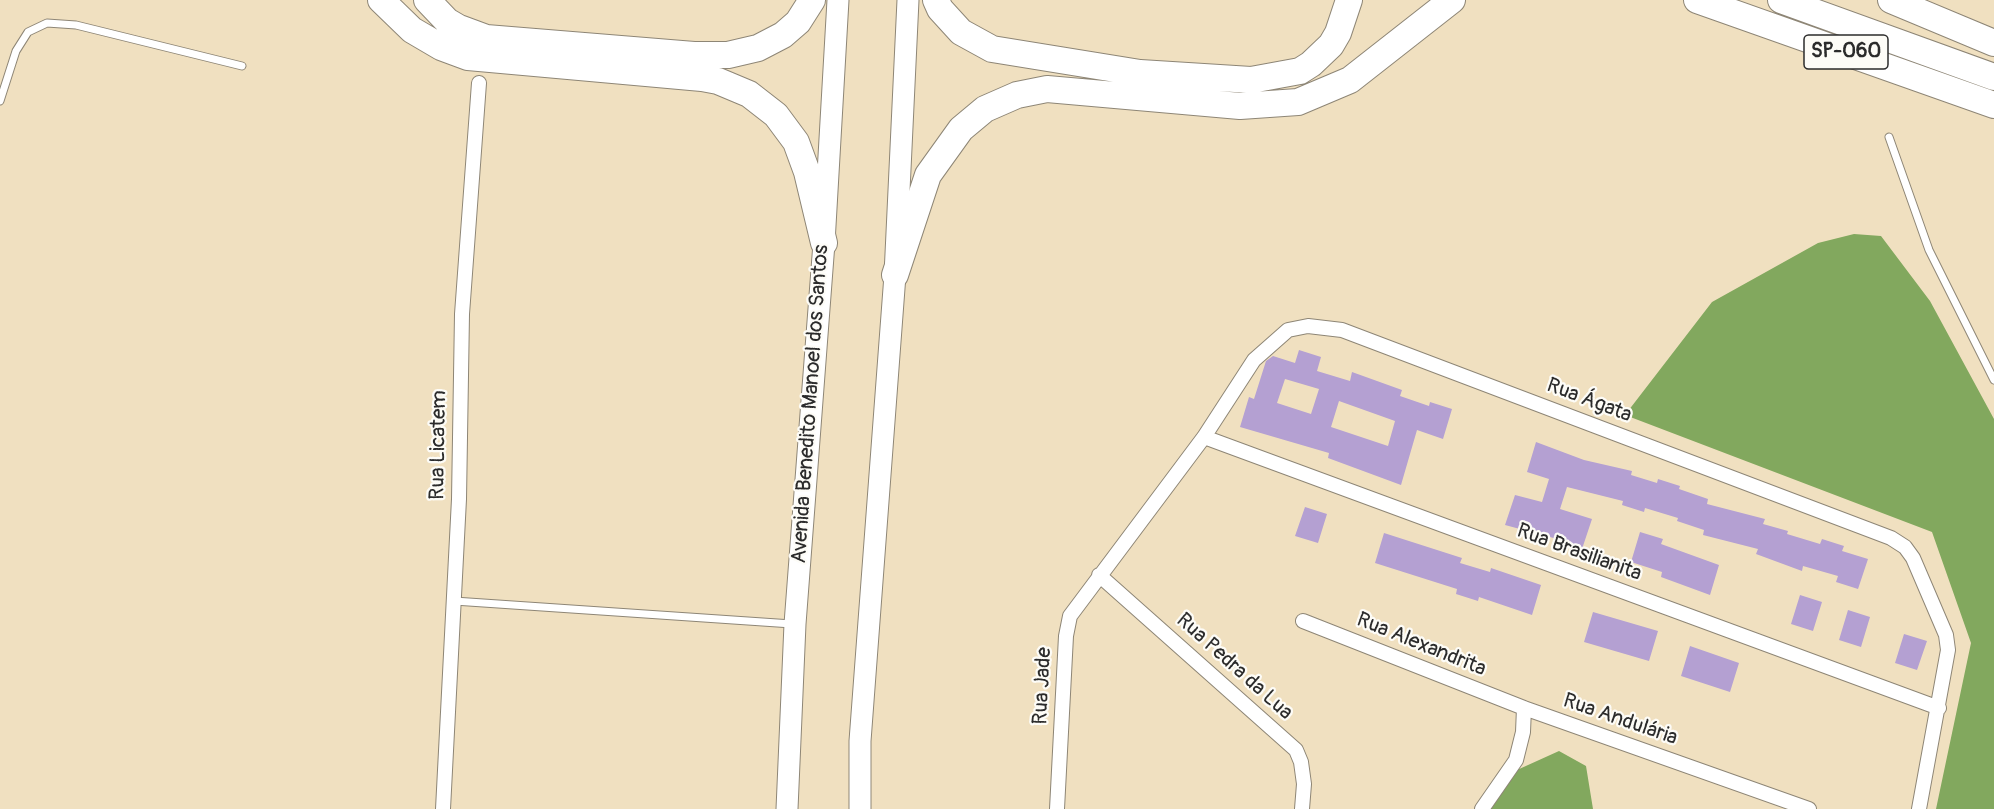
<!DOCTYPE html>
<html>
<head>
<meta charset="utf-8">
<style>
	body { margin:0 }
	canvas { display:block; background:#f0e0c0 }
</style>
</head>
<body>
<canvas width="1994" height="809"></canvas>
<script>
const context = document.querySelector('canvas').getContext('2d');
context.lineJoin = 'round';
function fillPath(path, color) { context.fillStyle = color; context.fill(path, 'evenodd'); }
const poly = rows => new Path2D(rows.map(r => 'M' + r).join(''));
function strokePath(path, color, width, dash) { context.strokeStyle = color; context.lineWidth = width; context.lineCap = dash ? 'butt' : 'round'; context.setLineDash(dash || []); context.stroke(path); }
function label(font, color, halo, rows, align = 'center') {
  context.font = font + ' Pangolin,sans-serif'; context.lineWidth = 4.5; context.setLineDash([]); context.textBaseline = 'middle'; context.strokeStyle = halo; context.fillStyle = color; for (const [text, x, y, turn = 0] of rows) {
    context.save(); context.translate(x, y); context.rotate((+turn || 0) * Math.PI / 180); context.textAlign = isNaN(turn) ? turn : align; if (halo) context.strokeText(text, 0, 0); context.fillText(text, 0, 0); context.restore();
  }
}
const forest = poly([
	[1854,234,1881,236,1930,301,1994,419,1994,809,1936,809,1971,643,1932,532,1625,415,1712,302,1818,243],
	[1559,751,1586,766,1593,809,1490,809,1517,770]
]);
const building = poly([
	[1299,350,1321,357,1317,371,1350,381,1352,372,1402,390,1400,396,1429,406,1430,402,1452,409,1443,439,1417,430,1401,485,1328,458,1329,453,1240,427,1249,397,1254,399,1266,361,1273,356,1295,363],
	[1285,379,1319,389,1311,414,1277,403],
	[1339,401,1395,421,1388,446,1331,427],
	[1536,442,1584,460,1632,471,1631,475,1657,483,1658,479,1680,486,1679,489,1708,499,1707,504,1765,519,1763,524,1788,531,1787,534,1820,544,1822,539,1844,546,1842,551,1868,559,1858,589,1836,582,1838,576,1803,566,1802,571,1756,554,1758,549,1703,535,1704,530,1677,521,1678,518,1645,508,1644,512,1622,505,1623,501,1567,487,1560,509,1592,519,1582,549,1560,542,1561,540,1505,525,1515,495,1542,502,1549,479,1527,472],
	[1305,507,1327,514,1318,543,1295,536],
	[1640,532,1663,539,1661,544,1719,565,1710,595,1661,577,1662,572,1631,562],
	[1384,533,1462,558,1460,563,1490,572,1491,568,1541,585,1532,615,1479,597,1478,601,1456,594,1457,589,1375,563],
	[1800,595,1822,602,1813,631,1791,624],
	[1848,610,1870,617,1861,647,1839,640],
	[1593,612,1658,631,1649,661,1584,642],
	[1904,634,1927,641,1917,670,1895,663],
	[1690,646,1739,663,1730,692,1681,676]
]);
const service = poly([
	[0,101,16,51,28,32,47,23,76,25,242,66],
	[1889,137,1929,250,1994,380],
	[454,601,792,624]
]);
const minor = poly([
	[1204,437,1939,708],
	[1099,575,1296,750,1301,762,1304,784,1302,809],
	[1303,621,1524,708,1809,809],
	[443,809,459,499,462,314,479,83],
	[1057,809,1066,636,1070,616,1204,437,1254,360,1288,330,1308,326,1342,330,1891,538,1905,547,1913,558,1946,635,1948,650,1919,809],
	[1482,809,1516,760,1523,732,1524,708]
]);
const primary = poly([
	[787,809,795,624,824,243,838,0],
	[860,809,860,741,895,275,908,0]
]);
const motorway = poly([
	[381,0,412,30,441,47,468,57,702,78,718,81,749,94,776,115,796,142,807,172,824,243],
	[427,0,447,21,459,28,486,38,694,55,728,55,758,48,783,35,798,22,812,0],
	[936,0,940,9,961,32,992,49,1140,73,1251,80,1300,71,1311,64,1331,45,1338,33,1349,0],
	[1697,0,1994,105],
	[1781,0,1994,77],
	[1891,0,1994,43],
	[895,275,928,175,961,129,985,109,1017,95,1047,89,1240,106,1298,102,1350,80,1452,0]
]);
const shields = [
	[1846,52,84]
];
const shieldNames = [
	["SP-060",1846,52]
];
const streetNames = [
	["Rua Ágata",1589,401,21],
	["Avenida Benedito Manoel dos Santos",811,404,-86],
	["Rua Licatem",439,445,-89],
	["Rua Brasilianita",1579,553,20],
	["Rua Alexandrita",1421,645,22],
	["Rua Pedra da Lua",1234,667,42],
	["Rua Jade",1043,686,-87],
	["Rua Andulária",1620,720,19]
];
fillPath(forest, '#82a85e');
fillPath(building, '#b4a0d2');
strokePath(service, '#8e8676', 9);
strokePath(minor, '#8e8676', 16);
strokePath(primary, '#8e8676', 23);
strokePath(motorway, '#8e8676', 28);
strokePath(service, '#fff', 7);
strokePath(minor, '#fff', 14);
strokePath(primary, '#fff', 21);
strokePath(motorway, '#fff', 26);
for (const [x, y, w] of shields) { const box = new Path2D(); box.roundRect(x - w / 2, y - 17, w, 34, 4.5); context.fillStyle = '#fdfcf7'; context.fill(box); strokePath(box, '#2b2b2b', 1.5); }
label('bold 20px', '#2b2b2b', null, shieldNames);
label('21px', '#2b2b2b', '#fdfcf7', streetNames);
</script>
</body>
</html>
